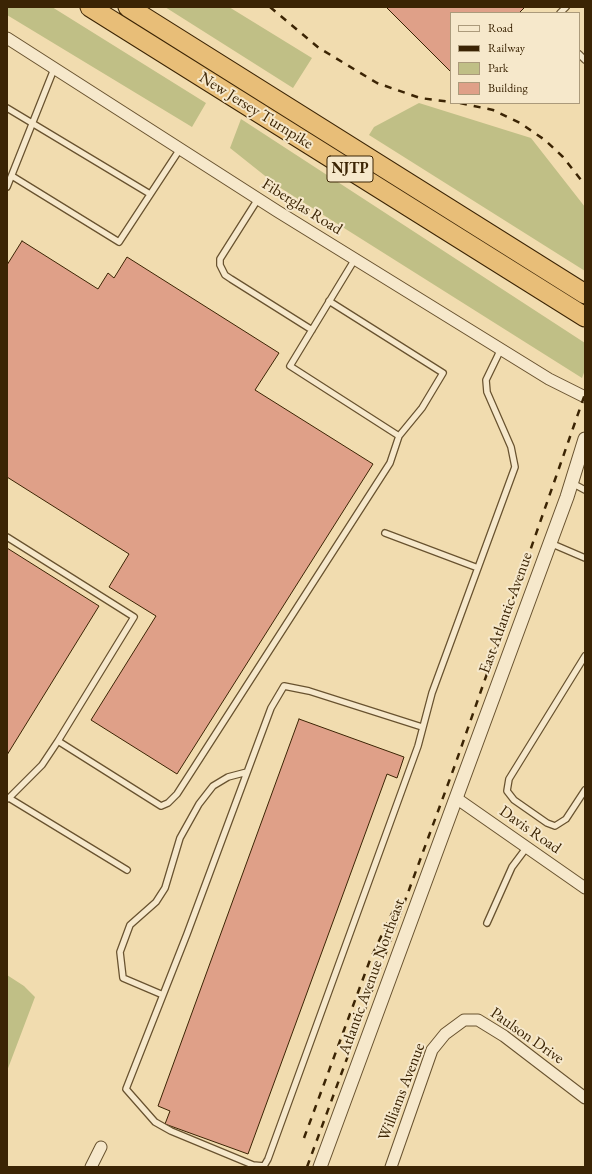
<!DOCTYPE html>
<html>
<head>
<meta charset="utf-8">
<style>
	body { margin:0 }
	#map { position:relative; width:592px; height:1174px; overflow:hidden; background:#f1dcaf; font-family:"EB Garamond",serif }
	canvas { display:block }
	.frame { position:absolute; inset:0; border:8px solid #3b2404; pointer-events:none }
	.legend { position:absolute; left:450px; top:12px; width:130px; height:92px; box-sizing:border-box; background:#f6e8cb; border:1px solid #ab9a7b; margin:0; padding:5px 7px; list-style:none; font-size:12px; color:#3b2404 }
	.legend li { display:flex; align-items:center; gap:8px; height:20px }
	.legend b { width:20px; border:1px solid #ab9a7b }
</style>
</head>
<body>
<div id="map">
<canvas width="592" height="1174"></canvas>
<div class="frame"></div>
<ul class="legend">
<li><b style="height:5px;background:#f6e8cb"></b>Road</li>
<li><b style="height:5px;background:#3b2404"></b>Railway</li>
<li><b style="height:11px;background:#c0bf86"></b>Park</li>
<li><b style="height:11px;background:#dfa088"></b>Building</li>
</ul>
</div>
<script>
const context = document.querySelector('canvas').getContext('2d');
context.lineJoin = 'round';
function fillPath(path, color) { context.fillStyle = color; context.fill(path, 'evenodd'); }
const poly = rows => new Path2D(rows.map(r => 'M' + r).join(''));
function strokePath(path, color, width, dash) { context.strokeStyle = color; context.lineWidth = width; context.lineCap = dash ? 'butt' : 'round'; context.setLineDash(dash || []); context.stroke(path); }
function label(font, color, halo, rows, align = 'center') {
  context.font = font + ' "EB Garamond",serif'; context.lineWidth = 4; context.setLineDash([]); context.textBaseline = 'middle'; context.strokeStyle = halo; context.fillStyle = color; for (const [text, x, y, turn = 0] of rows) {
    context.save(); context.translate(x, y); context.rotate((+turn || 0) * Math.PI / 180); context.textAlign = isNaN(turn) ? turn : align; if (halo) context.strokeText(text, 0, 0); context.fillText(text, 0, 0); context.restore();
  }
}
const green = poly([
	[7,7,52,7,206,103,192,127,7,15],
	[165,7,229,7,312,58,293,88],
	[419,103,531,138,585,207,585,271,369,135,374,127],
	[241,119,585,343,585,370,582,378,279,187,230,148],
	[7,975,24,986,35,997,7,1071]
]);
const building = poly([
	[386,7,525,7,519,13,451,13,451,72,386,7],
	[22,241,98,289,108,273,114,278,127,257,279,353,255,390,373,464,177,774,91,720,156,616,109,587,129,554,7,477,7,265,22,241],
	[7,548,99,606,7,755,7,548],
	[299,719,404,757,397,778,387,774,248,1154,165,1124,170,1111,158,1106,299,719]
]);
const service = poly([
	[560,13,566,7],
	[579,54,585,60],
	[7,108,150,194],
	[12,176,119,242,180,149],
	[7,187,54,69],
	[258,199,220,259,220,265,225,275,231,279,312,330],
	[329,301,443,373,422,408,399,436],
	[572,483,585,490],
	[385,533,478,568],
	[7,537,134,617,58,741],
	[550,543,585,558],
	[585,656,509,779,507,791,514,800,547,823,555,826,566,819,585,790],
	[422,727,309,691,284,686,271,708,187,934,126,1089,155,1122,171,1131,253,1165,264,1166,268,1159,418,746,432,693,515,467,511,447,487,392,486,380,501,349],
	[9,798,42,765,58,741,161,806,168,803,177,794,390,463,399,436,290,366,355,259],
	[7,799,9,798,127,870],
	[487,923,512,867,527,847],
	[163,995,123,978,120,952,130,925,156,902,165,888,180,838,199,804,213,786,228,777,247,772]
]);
const minor = poly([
	[7,38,277,211,549,379,585,397],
	[456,798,585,888],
	[91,1167,101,1147],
	[391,1167,432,1050,445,1034,464,1020,478,1020,504,1036,585,1098]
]);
const tertiary = poly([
	[320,1167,567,497,585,439]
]);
const motorway = poly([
	[90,7,585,317],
	[128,7,585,294]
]);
const rail = poly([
	[270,7,319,48,377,83,420,98,451,102],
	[460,103,493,110,520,123,545,140,563,157,585,185],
	[304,1138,370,960,395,907],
	[307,1167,455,765,585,394]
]);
const shields = [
	[350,169,46]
];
const shieldNames = [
	["NJTP",350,169]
];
const streetNames = [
	["New Jersey Turnpike",256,111,32],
	["Fiberglas Road",302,207,32],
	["East Atlantic Avenue",506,613,-70],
	["Davis Road",530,830,35],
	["Atlantic Avenue Northeast",372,977,-70],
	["Paulson Drive",527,1036,35],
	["Williams Avenue",402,1092,-69]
];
fillPath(green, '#c0bf86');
fillPath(building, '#dfa088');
strokePath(building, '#3b2404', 1);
strokePath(service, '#68522f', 8);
strokePath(minor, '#68522f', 13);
strokePath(tertiary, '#68522f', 15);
strokePath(motorway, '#3b2404', 21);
strokePath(service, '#f6e8cb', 5.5);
strokePath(minor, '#f6e8cb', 11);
strokePath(tertiary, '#f6e8cb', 13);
strokePath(motorway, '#e8be78', 19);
strokePath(rail, '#3b2404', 2.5, [7, 7]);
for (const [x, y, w] of shields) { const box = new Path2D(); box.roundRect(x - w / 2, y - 13, w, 26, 3); context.fillStyle = '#f6e8cb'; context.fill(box); strokePath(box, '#3b2404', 1); }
label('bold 15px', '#3b2404', null, shieldNames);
label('16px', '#3b2404', '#f6e8cb', streetNames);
</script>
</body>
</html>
